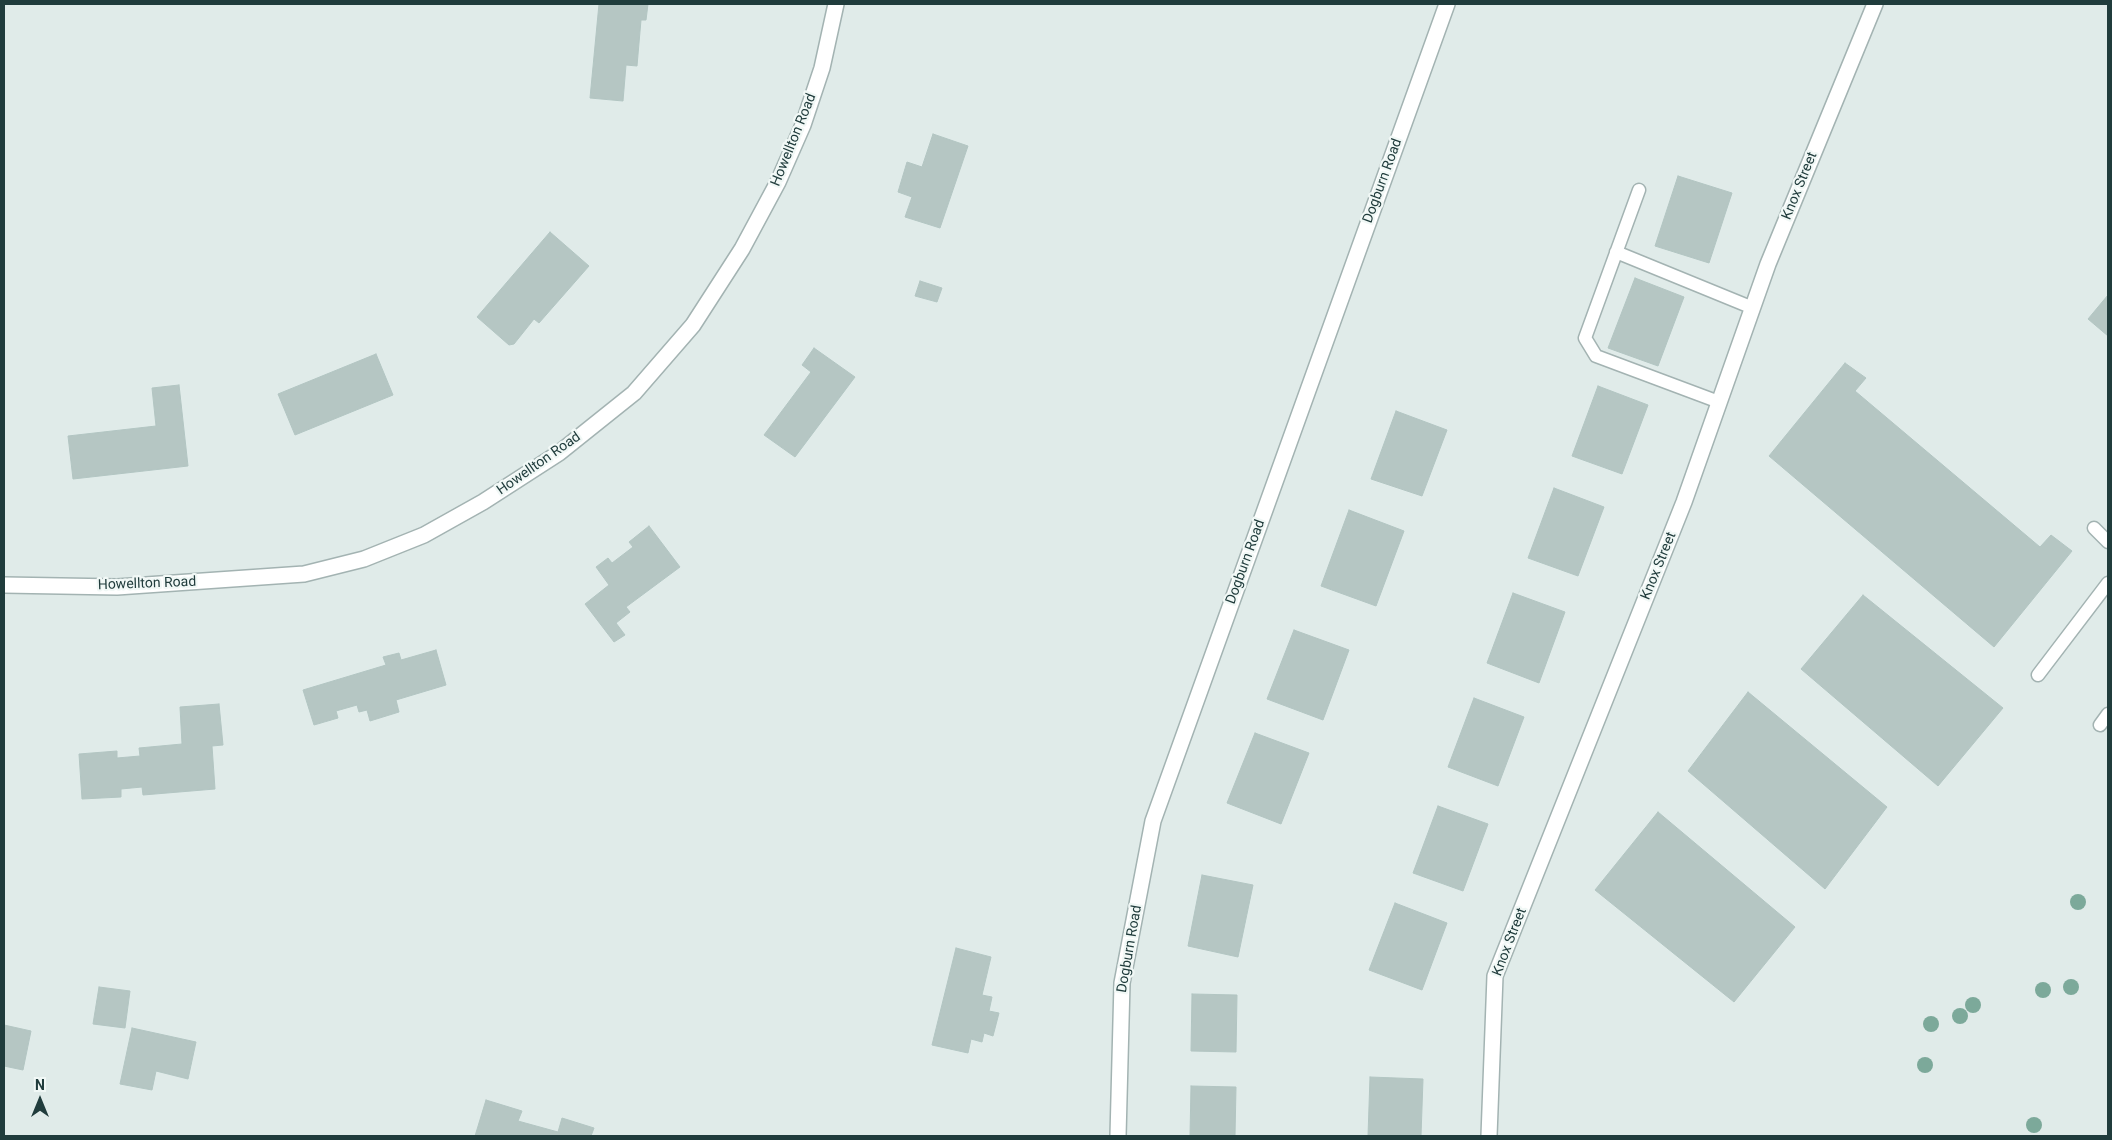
<!DOCTYPE html>
<html>
<head>
<meta charset="utf-8">
<style>
	body { margin:0 }
	#map { position:relative; width:2112px; height:1140px; overflow:hidden; background:#e0ebe9; font-family:Roboto,sans-serif }
	canvas { display:block }
	.frame { position:absolute; inset:0; border:5px solid #203c3c; pointer-events:none }
	.north { position:absolute; left:15px; top:1075px; width:50px; height:50px; -webkit-text-stroke:4px #f1f8f6; paint-order:stroke; rotate:0deg; font-size:14px; font-weight:700; line-height:20px; text-align:center; color:#203c3c }
	.north::after { content:''; display:block; margin:auto; width:18px; height:22px; background:#203c3c; clip-path:polygon(50% 0,100% 100%,50% 72%,0 100%) }
</style>
</head>
<body>
<div id="map">
<canvas width="2112" height="1140"></canvas>
<div class="frame"></div>
<div class="north">N</div>
</div>
<script>
const context = document.querySelector('canvas').getContext('2d');
context.lineJoin = 'round';
function fillPath(path, color) { context.fillStyle = color; context.fill(path, 'evenodd'); }
const poly = rows => new Path2D(rows.map(r => 'M' + r).join(''));
function strokePath(path, color, width, dash) { context.strokeStyle = color; context.lineWidth = width; context.lineCap = dash ? 'butt' : 'round'; context.setLineDash(dash || []); context.stroke(path); }
function label(font, color, halo, rows, align = 'center') {
  context.font = font + ' Roboto,sans-serif'; context.lineWidth = 4.5; context.setLineDash([]); context.textBaseline = 'middle'; context.strokeStyle = halo; context.fillStyle = color; for (const [text, x, y, turn = 0] of rows) {
    context.save(); context.translate(x, y); context.rotate((+turn || 0) * Math.PI / 180); context.textAlign = isNaN(turn) ? turn : align; if (halo) context.strokeText(text, 0, 0); context.fillText(text, 0, 0); context.restore();
  }
}
const building = poly([
	[599,4,648,4,646,20,641,20,637,66,626,65,623,101,590,98,599,4],
	[933,134,968,146,940,228,905,217,912,197,898,192,907,162,922,167,933,134],
	[1678,176,1732,193,1709,263,1655,246,1678,176],
	[550,232,589,266,539,323,534,319,514,344,509,345,477,317,550,232],
	[1635,278,1684,297,1658,366,1608,348,1635,278],
	[920,281,942,288,937,302,915,296,920,281],
	[2108,295,2108,336,2088,319,2108,295],
	[814,348,855,377,795,457,764,435,811,372,802,365,814,348],
	[376,354,393,395,295,435,278,394,376,354],
	[1845,363,1866,378,1855,391,2040,547,2051,535,2072,551,1994,647,1769,456,1845,363],
	[179,385,188,466,73,479,68,436,156,426,152,388,179,385],
	[1598,386,1648,405,1622,474,1572,456,1598,386],
	[1396,411,1447,430,1422,496,1371,479,1396,411],
	[1554,488,1604,507,1578,576,1528,558,1554,488],
	[1349,510,1404,531,1376,606,1321,586,1349,510],
	[649,526,680,567,626,607,630,612,616,623,625,635,614,642,585,604,609,585,596,567,608,558,612,563,633,547,629,542,649,526],
	[1513,593,1565,612,1539,683,1487,663,1513,593],
	[1863,595,2003,708,1938,786,1801,669,1863,595],
	[1294,630,1349,650,1323,720,1267,699,1294,630],
	[436,650,446,685,396,700,399,712,370,721,367,710,359,712,357,705,336,711,338,718,314,725,303,690,386,665,383,657,399,653,401,660,436,650],
	[1748,692,1887,807,1825,889,1688,771,1748,692],
	[1474,698,1524,717,1498,786,1448,767,1474,698],
	[219,704,223,745,212,746,215,789,143,795,142,787,121,789,121,797,82,799,79,754,117,751,117,758,140,756,139,748,182,744,180,707,219,704],
	[1255,733,1309,753,1281,824,1227,803,1255,733],
	[1438,806,1488,824,1463,891,1413,873,1438,806],
	[1658,812,1795,927,1734,1002,1595,890,1658,812],
	[1202,875,1253,885,1238,957,1188,946,1202,875],
	[1395,903,1447,923,1422,990,1369,970,1395,903],
	[956,948,991,957,982,995,992,997,989,1011,999,1013,993,1036,984,1033,982,1042,971,1039,968,1053,932,1045,956,948],
	[99,987,130,991,125,1028,93,1024,99,987],
	[1192,994,1237,995,1236,1052,1191,1051,1192,994],
	[4,1025,31,1031,23,1070,4,1066,4,1025],
	[132,1028,196,1042,188,1079,156,1071,152,1090,120,1084,132,1028],
	[1370,1077,1423,1079,1421,1136,1368,1136,1370,1077],
	[1191,1086,1236,1087,1235,1136,1190,1136,1191,1086],
	[486,1100,522,1111,518,1121,558,1132,562,1118,594,1128,591,1136,475,1136,486,1100]
]);
const service = poly([
	[1639,190,1585,338,1596,356,1719,402],
	[1616,252,1753,308],
	[2094,528,2108,542],
	[2038,675,2108,583],
	[2100,725,2108,714]
]);
const minor = poly([
	[4,585,117,587,304,574,364,559,424,535,483,502,559,453,634,393,693,325,742,249,778,182,803,125,822,68,836,4],
	[1118,1136,1122,983,1153,821,1447,4],
	[1489,1136,1495,976,1684,502,1768,264,1875,4]
]);
const trees = [
	[2078,902],
	[2071,987],
	[2043,990],
	[1973,1005],
	[1960,1016],
	[1931,1024],
	[1925,1065],
	[2034,1125]
];
const streetNames = [
	["Howellton Road",794,140,-68],
	["Dogburn Road",1383,181,-70],
	["Knox Street",1800,186,-68],
	["Howellton Road",539,464,-35],
	["Dogburn Road",1246,562,-70],
	["Knox Street",1659,566,-68],
	["Howellton Road",147,584,-2],
	["Knox Street",1510,942,-69],
	["Dogburn Road",1130,949,-80]
];
fillPath(building, '#b5c6c3');
strokePath(building, '#b2c5c2', 1);
strokePath(service, '#a3b3b2', 15);
strokePath(minor, '#a3b3b2', 18);
strokePath(service, '#fff', 12);
strokePath(minor, '#fff', 15);
context.fillStyle = '#7ca99a';
for (const [x, y] of trees) { context.beginPath(); context.arc(x, y, 8, 0, 2 * Math.PI); context.fill(); }
label('14px', '#203c3c', '#f1f8f6', streetNames);
</script>
</body>
</html>
